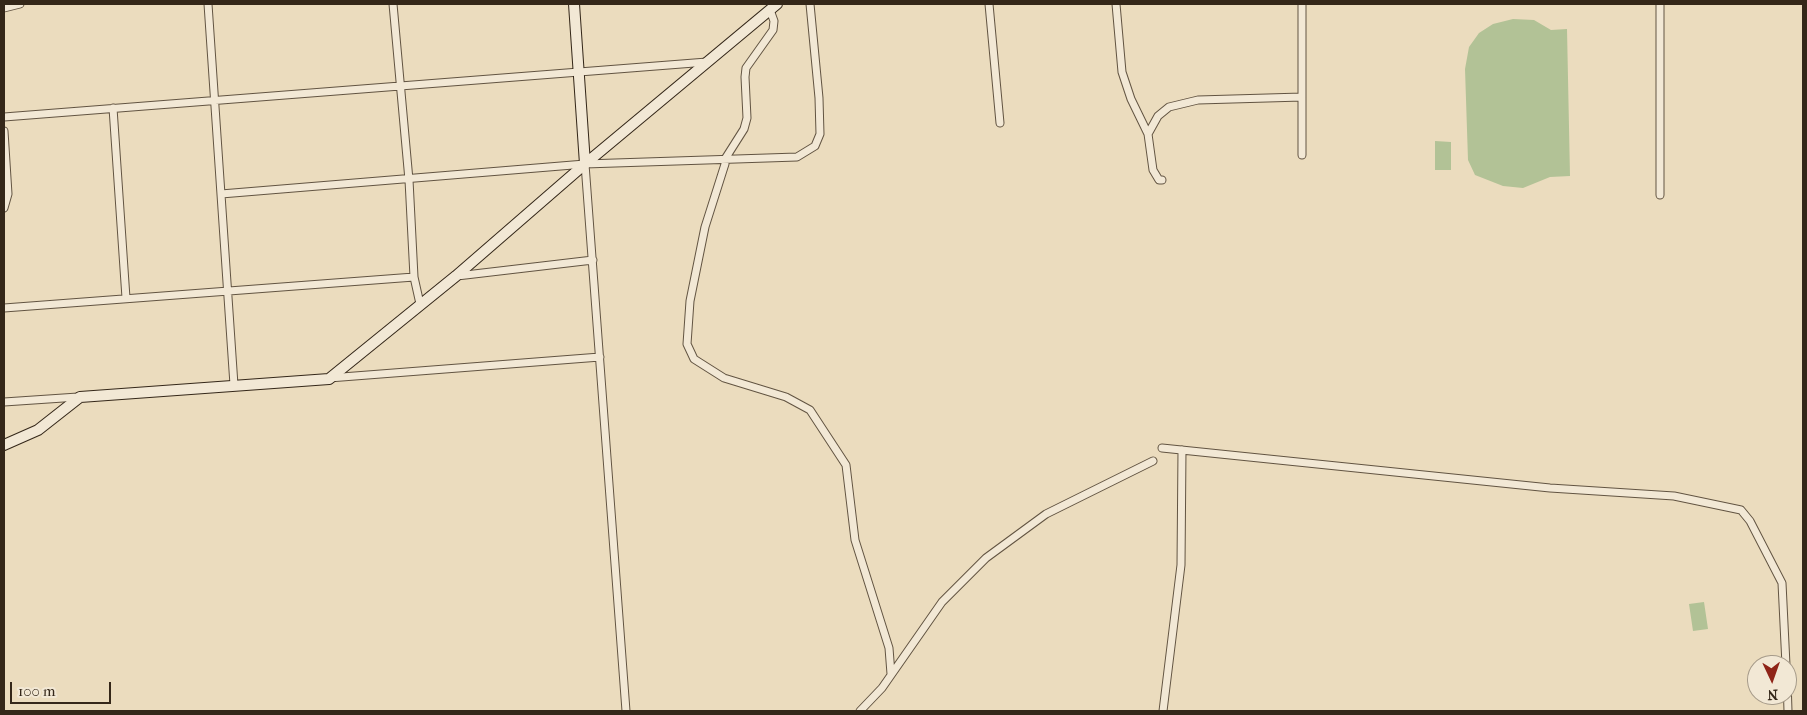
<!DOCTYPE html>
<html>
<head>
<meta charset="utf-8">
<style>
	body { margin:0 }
	#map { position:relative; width:1807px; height:715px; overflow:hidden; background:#ebdcbe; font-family:"IM FELL French Canon",serif }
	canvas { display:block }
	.frame { position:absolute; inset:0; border:5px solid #342719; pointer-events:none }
	.north { position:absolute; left:1747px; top:655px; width:50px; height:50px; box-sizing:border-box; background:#f2e8d5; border:1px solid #a69b8a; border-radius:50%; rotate:177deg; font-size:14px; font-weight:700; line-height:20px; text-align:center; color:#342719 }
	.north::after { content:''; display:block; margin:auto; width:18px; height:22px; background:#8f2418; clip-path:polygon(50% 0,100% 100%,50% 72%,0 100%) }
	.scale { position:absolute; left:10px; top:682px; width:101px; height:22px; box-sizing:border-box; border:2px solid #342719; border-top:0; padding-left:6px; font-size:15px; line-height:18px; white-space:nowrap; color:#342719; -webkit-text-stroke:4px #f2e8d5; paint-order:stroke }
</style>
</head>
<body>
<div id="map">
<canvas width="1807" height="715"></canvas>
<div class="frame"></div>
<div class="north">N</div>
<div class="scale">100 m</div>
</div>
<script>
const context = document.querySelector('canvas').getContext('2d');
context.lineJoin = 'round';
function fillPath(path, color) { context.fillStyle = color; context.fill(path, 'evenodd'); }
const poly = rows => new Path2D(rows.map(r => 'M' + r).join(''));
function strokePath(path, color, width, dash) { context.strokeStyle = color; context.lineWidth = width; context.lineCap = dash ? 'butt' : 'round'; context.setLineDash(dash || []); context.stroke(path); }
const green = poly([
	[1513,19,1534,20,1551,30,1567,29,1570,176,1550,177,1523,188,1503,186,1475,175,1468,160,1465,69,1469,47,1479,33,1493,24],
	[1435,141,1451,142,1451,170,1435,170],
	[1704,602,1708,629,1693,631,1689,604]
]);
const street = poly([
	[208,4,234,385],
	[393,4,409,180,414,277,420,304],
	[989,4,1000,123],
	[1116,4,1122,72,1131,99,1148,134,1153,170,1159,180,1162,180],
	[1302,4,1302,155],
	[1660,4,1660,195],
	[4,8,20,4],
	[770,10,774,21,773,30,746,68,745,77,747,118,744,129,725,159,725,164,705,227,690,301,687,344,694,359,724,378,786,397,810,410,846,465,855,540,889,648,891,674],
	[113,108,126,298],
	[4,117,707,62],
	[4,131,8,194,4,208],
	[1148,134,1158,116,1169,107,1198,100,1302,97],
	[585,164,626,711],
	[221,194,585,164,797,157,815,146,820,134,819,98,810,4],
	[457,276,593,260],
	[4,308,414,277],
	[329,378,600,357],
	[4,402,78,397],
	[1162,448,1550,488,1674,496,1741,510,1750,521,1782,583,1786,665],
	[1787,680,1788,711],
	[860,711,882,688,942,602,986,558,1046,514,1153,461],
	[1163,711,1181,565,1182,450]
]);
const secondary = poly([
	[574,4,585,164],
	[4,445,38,430,80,397,329,379,456,276,585,164,777,4]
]);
fillPath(green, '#b2c296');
strokePath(street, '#625442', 9);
strokePath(secondary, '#342719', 12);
strokePath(street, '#f2e8d5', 7);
strokePath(secondary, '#f2e8d5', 10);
</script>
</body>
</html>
